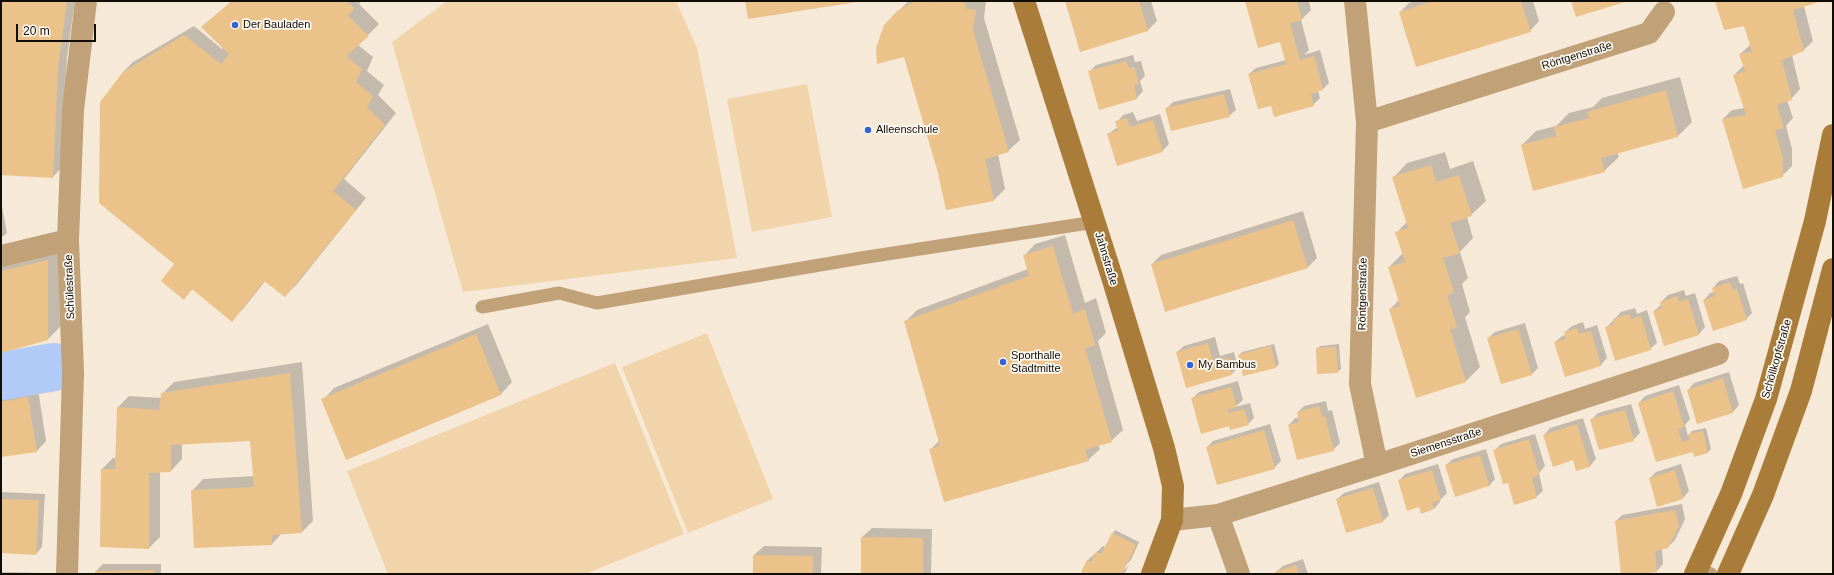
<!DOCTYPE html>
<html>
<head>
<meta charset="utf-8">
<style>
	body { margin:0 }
	#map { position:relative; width:1834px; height:575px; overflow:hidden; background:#f6e9d7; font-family:Helvetica,sans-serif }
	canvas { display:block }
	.frame { position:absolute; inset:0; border:2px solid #100c06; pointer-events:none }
	.scale { position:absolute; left:16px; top:24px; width:80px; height:18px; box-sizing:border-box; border:2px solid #100c06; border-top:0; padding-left:5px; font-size:12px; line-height:14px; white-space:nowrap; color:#100c06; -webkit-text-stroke:3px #fdf8f0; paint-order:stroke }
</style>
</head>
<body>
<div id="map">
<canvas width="1834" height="575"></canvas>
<div class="frame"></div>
<div class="scale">20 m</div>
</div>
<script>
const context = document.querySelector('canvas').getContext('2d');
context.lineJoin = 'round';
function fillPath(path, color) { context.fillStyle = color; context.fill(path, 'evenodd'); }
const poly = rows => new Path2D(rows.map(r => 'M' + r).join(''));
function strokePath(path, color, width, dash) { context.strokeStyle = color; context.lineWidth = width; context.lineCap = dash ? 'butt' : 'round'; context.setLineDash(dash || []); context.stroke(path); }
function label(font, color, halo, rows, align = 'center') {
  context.font = font + ' Helvetica,sans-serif'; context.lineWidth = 3.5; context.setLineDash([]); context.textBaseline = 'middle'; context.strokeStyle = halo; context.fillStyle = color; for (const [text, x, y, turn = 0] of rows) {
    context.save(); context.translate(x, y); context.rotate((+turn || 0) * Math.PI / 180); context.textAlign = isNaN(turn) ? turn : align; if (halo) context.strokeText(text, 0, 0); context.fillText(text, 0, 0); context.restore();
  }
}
const green = poly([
	[447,1,676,1,697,48,737,258,463,292,392,42],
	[807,84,832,217,752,232,727,99],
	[707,333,773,499,688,533,622,367],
	[615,363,684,534,585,574,388,574,347,471]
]);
const shadow = poly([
	[1,1,75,1,67,57,62,167,53,177,1,174],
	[232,1,361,1,359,4,379,24,358,45,373,57,367,71,384,85,378,95,396,113,344,179,366,198,297,284,285,296,266,280,243,309,232,320,193,289,183,298,123,72,133,62,194,26,222,49,223,48,202,27],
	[909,1,986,1,984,18,1020,140,1008,151,998,154,1005,189,993,201,939,173,905,56,897,12],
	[1066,1,1151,1,1157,21,1148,30,1081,51],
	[1246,1,1309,1,1311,10,1301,20,1309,50,1304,55,1320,50,1329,83,1323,89,1318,91,1320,98,1313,105,1272,105,1249,74,1256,68,1286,60,1280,40],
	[1415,1,1533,1,1539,21,1530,31,1400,12,1409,3],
	[1716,1,1820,1,1804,6,1813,41,1804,50,1792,55,1800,89,1791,99,1787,100,1793,118,1786,126,1792,149,1792,166,1782,176,1723,119,1732,110,1745,108,1734,75,1744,65,1740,54,1751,44,1745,26],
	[1133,55,1135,62,1141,61,1145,76,1140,81,1143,91,1137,98,1100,108,1089,72,1096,65],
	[1680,77,1692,122,1678,136,1617,152,1619,157,1604,171,1522,145,1536,131,1556,126,1569,113,1593,107,1602,98],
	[1230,89,1236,110,1229,116,1166,109,1173,102],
	[1133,112,1137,121,1160,114,1169,144,1162,151,1108,134,1118,127,1117,122,1123,115],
	[1445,152,1450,169,1473,161,1486,201,1471,215,1467,217,1473,238,1460,252,1468,278,1462,284,1470,312,1465,317,1480,367,1466,381,1417,397,1390,309,1399,300,1389,267,1403,253,1397,232,1407,222,1393,178,1407,163],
	[1,201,7,233,1,238],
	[1303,211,1317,258,1308,267,1152,264,1161,255],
	[1065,235,1085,303,1096,298,1106,333,1098,341,1123,430,1111,441,1098,445,1100,449,1088,460,930,450,940,440,906,321,917,310,1028,269,1024,256,1035,244],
	[59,249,60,327,48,339,1,352,1,263],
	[1737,276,1740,284,1743,283,1752,313,1746,319,1704,300,1710,293,1714,292,1713,288,1719,281],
	[1684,290,1686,296,1695,293,1705,327,1699,334,1665,344,1654,311,1662,304,1661,302,1668,295],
	[1635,308,1637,314,1647,310,1657,343,1650,349,1607,327,1621,312],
	[1583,322,1585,329,1597,325,1607,358,1601,365,1565,376,1555,342,1562,336,1566,335,1565,332,1572,326],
	[1525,323,1538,368,1532,374,1488,338,1495,332],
	[488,324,512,382,501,394,347,459,323,400,334,388],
	[1215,337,1220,356,1234,352,1238,367,1232,374,1187,386,1177,352,1184,346],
	[1274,344,1279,364,1276,367,1244,375,1239,355,1242,352],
	[1339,344,1341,369,1337,372,1317,349,1320,346],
	[302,362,313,521,302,532,282,533,272,544,192,491,203,479,254,476,251,440,182,444,182,459,171,471,160,472,160,537,149,548,101,546,102,469,113,458,116,458,118,407,129,396,161,398,162,394,174,382],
	[1729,372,1739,405,1733,412,1698,423,1688,390,1694,383],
	[1238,381,1243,400,1235,407,1250,403,1254,418,1248,424,1230,425,1192,399,1199,392],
	[1679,385,1690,419,1685,425,1688,436,1692,431,1706,428,1711,449,1708,452,1693,451,1656,461,1639,403,1645,396],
	[38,389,46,441,37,451,1,456,1,394],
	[1326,401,1328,411,1332,410,1340,443,1333,450,1289,425,1295,418,1299,418,1298,412,1304,406],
	[1631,404,1640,433,1633,440,1592,419,1598,413],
	[1583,418,1596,459,1590,466,1577,470,1574,459,1544,435,1550,428],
	[1270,424,1281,461,1274,468,1207,447,1213,441],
	[1535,434,1545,466,1539,473,1543,491,1536,497,1509,482,1495,450,1501,444],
	[1486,449,1495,479,1489,486,1446,465,1453,459],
	[1438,464,1447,493,1440,500,1440,502,1434,509,1420,506,1399,481,1405,474],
	[1681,464,1689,491,1683,498,1650,478,1656,472],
	[1379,482,1389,515,1383,521,1347,532,1337,499,1344,493],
	[1,492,45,494,42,547,36,554,1,552],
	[1682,504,1685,519,1675,540,1668,547,1662,548,1663,564,1657,571,1622,574,1616,521,1622,515],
	[872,528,932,529,931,574,862,574,862,537],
	[1115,530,1139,542,1131,560,1121,570,1123,571,1129,565,1124,574,1088,574,1083,571,1088,560,1103,546,1105,547],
	[764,546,822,547,821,574,754,574,754,555],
	[1303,559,1308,574,1277,574,1276,572,1283,566],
	[103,564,161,564,161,574,96,574,96,571],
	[1,572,46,573,46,574,1,574]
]);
const river = poly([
	[1,376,54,367]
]);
const building = poly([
	[1,1,67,1,58,67,53,178,1,175],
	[232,1,346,1,354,8,348,16,369,36,346,56,362,69,356,82,373,96,367,107,385,125,333,191,356,210,285,297,264,281,232,322,192,289,184,300,161,281,174,264,99,203,100,102,123,72,184,35,221,64,229,54,201,27],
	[745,1,857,1,857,2,748,19],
	[915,1,931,1,931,3,938,1,964,1,967,9,976,10,973,30,1009,152,985,159,994,201,946,210,938,173,904,57,877,64,876,48,884,25,897,11],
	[1065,1,1139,1,1148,31,1080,52],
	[1245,1,1297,1,1302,20,1290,23,1300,60,1314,56,1323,90,1311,94,1314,106,1274,117,1271,106,1258,109,1248,74,1286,64,1280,42,1258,48],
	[1434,1,1521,1,1531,32,1416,67,1399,12],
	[1571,1,1628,1,1576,17],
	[1715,1,1822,1,1793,10,1804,51,1782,60,1792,100,1777,105,1784,128,1775,130,1783,159,1783,177,1743,189,1722,119,1746,115,1733,75,1745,71,1739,54,1752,52,1744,26,1724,30],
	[1126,61,1129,68,1134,67,1139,84,1134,85,1137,99,1099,110,1088,71],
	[1666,90,1678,137,1601,158,1605,172,1533,191,1521,145,1556,136,1554,127,1589,118,1587,112],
	[1224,94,1230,117,1171,131,1165,108],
	[1127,118,1130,127,1153,120,1163,152,1117,166,1107,134,1118,131,1115,121],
	[1431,165,1436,182,1459,175,1472,216,1450,223,1460,253,1443,258,1454,293,1447,295,1457,327,1450,329,1466,382,1416,398,1389,309,1400,306,1388,267,1405,262,1395,232,1408,228,1392,177],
	[1293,220,1308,268,1165,312,1151,264],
	[1053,246,1073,314,1085,309,1095,345,1085,348,1112,442,1085,450,1089,461,944,502,929,449,940,446,904,321,1029,276,1023,255],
	[48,260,48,340,1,353,1,271],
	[1730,282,1733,290,1737,289,1747,320,1713,331,1703,300,1715,296,1712,288],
	[1677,296,1679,302,1688,299,1699,335,1664,346,1653,311,1662,308,1660,302],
	[1629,314,1631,319,1641,316,1651,350,1615,361,1605,327,1614,324,1613,319],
	[1577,328,1579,334,1591,331,1601,366,1565,377,1554,342,1566,339,1564,332],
	[1518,329,1532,375,1501,384,1487,338],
	[476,334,501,395,346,460,321,399],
	[1208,343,1213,361,1228,358,1232,375,1186,388,1176,352],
	[1271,346,1276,368,1243,376,1238,355],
	[1336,347,1338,373,1317,374,1316,348],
	[290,373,302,533,272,535,272,545,194,548,191,490,254,487,250,441,171,445,171,472,149,473,149,549,100,547,101,469,115,469,117,407,159,410,161,393],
	[1723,378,1733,413,1697,424,1687,390],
	[1231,387,1237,407,1227,410,1229,413,1244,409,1249,425,1230,430,1229,426,1201,434,1191,398],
	[1673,391,1684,427,1678,429,1682,442,1690,440,1688,434,1703,431,1708,453,1694,457,1693,452,1656,462,1638,403],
	[28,397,37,452,1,457,1,402],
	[1319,406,1322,417,1325,416,1334,451,1297,460,1288,425,1299,422,1297,412],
	[1625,410,1634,441,1599,450,1590,419],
	[1577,424,1590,467,1576,471,1573,460,1553,467,1543,435],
	[1264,430,1275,469,1217,485,1206,447],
	[1529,439,1539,474,1532,478,1537,498,1514,505,1508,483,1503,484,1493,450],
	[1480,455,1489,486,1455,497,1445,465],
	[1432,470,1441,500,1432,503,1434,509,1421,514,1419,507,1407,511,1398,480],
	[1675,470,1683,499,1657,507,1649,478],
	[1373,488,1383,522,1346,533,1336,499],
	[1,499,39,500,36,555,1,553],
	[1675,510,1679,526,1668,548,1655,551,1657,572,1641,574,1621,574,1615,521],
	[1112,533,1136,545,1122,574,1086,574,1081,572,1087,560,1091,562,1096,552,1101,554],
	[861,537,923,538,923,574,861,574],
	[753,555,813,556,813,574,753,574],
	[1296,565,1299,574,1276,574,1275,572],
	[155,570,155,574,95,574,95,571]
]);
const lane = poly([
	[482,307,559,293,597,303,861,258,1095,222],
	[1698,567,1711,574]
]);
const street = poly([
	[1355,1,1367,122,1360,384,1377,465],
	[1367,122,1649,33,1664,12],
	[1,256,68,240],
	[1218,515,1239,574],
	[1172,520,1218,515,1377,465,1718,354],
	[67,574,73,373,68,240,73,110,86,1]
]);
const secondary = poly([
	[1024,1,1112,277,1164,448,1173,486,1172,520,1152,574],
	[1695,574,1731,494,1766,399,1815,221,1833,135],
	[1728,574,1763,495,1801,391,1833,269]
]);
const markers = [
	[235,25,4,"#3265d4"],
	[868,130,4,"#3265d4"],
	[1003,362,4,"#3265d4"],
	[1190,365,4,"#3265d4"]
];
const poiNames = [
	["Der Bauladen",243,25],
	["Alleenschule",876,130],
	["Sporthalle",1011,356],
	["Stadtmitte",1011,369],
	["My Bambus",1198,365]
];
const streetNames = [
	["Röntgenstraße",1577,56,-17],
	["Jahnstraße",1106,259,73],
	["Schülestraße",70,287,-92],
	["Röntgenstraße",1363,294,-89],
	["Schöllkopfstraße",1777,359,-74],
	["Siemensstraße",1446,443,-18]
];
fillPath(green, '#f2d4ab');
fillPath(shadow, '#0003');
strokePath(river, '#b2caf8', 48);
fillPath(building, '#ebc289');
strokePath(lane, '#c0a178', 13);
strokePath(street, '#c0a178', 22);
strokePath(secondary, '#a97c3a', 22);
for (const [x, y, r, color] of markers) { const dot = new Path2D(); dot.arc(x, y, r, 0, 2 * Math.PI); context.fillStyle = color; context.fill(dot); strokePath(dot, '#fdf8f0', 1.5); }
label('11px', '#100c06', '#fdf8f0', poiNames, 'left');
label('11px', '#100c06', '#fdf8f0', streetNames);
</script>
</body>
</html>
